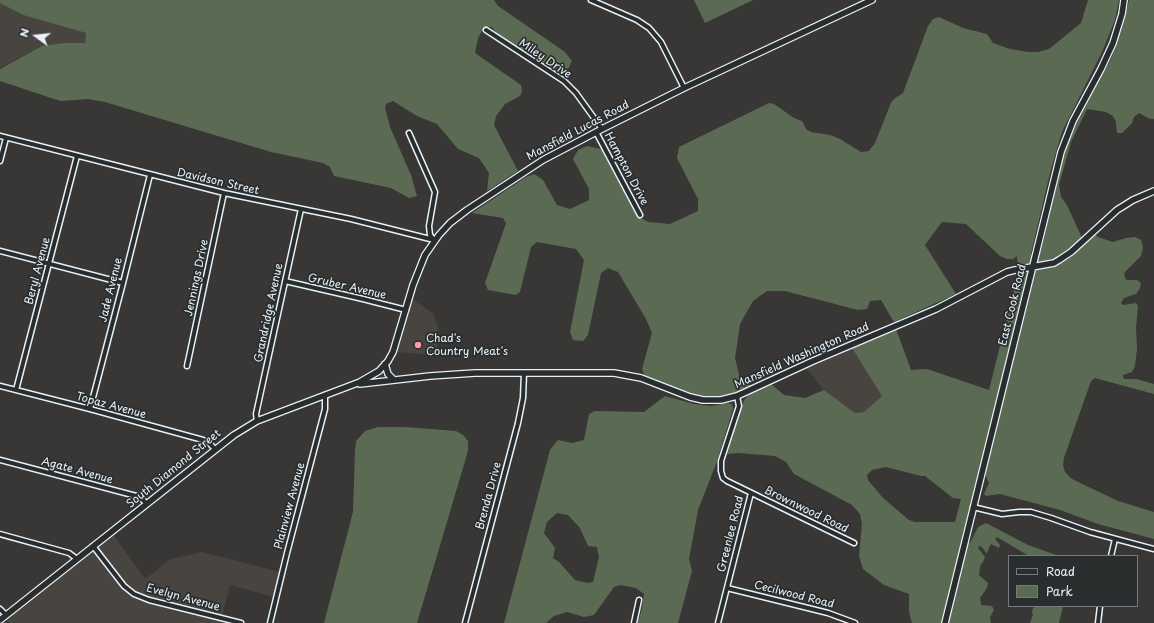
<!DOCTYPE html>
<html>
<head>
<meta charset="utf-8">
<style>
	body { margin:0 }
	#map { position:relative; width:1154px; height:623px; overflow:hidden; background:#383736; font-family:"Playpen Sans",sans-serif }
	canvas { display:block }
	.legend { position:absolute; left:1008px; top:555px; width:130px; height:52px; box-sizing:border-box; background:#2a2d2e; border:1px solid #767b7f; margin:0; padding:5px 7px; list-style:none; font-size:12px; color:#e8f1f8 }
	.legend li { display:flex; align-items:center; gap:8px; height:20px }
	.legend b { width:20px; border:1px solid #767b7f }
	.north { position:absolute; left:16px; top:16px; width:40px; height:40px; -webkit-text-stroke:3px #2a2d2e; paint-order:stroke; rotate:285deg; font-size:11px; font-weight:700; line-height:16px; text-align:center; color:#e8f1f8 }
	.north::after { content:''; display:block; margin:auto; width:14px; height:18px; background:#e8f1f8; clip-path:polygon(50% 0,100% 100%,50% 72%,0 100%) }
</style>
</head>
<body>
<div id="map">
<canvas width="1154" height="623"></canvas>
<ul class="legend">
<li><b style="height:5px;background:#2a2d2e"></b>Road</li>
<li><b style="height:11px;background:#5b6b53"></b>Park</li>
</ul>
<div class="north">N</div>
</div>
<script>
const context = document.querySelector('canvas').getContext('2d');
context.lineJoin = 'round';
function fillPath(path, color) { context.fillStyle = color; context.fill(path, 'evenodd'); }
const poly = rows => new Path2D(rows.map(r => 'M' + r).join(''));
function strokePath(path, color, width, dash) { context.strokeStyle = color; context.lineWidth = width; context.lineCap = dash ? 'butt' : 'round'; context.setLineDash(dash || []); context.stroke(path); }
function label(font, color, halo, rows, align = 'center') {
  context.font = font + ' "Playpen Sans",sans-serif'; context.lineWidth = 3.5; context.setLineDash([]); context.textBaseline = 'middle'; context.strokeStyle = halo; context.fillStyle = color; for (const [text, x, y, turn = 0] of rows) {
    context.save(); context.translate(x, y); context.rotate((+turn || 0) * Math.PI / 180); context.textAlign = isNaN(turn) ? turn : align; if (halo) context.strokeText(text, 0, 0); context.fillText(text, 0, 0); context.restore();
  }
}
const built = poly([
	[0,3,23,15,86,33,85,43,64,43,42,46,0,68],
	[412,299,434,314,438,328,437,348,435,355,396,352],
	[852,348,883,396,864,412,855,413,824,390,805,367],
	[110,530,145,579,171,559,202,552,280,572,274,597,230,585,221,620,232,623,9,623,6,619,0,623,0,612,4,613]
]);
const green = poly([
	[0,0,494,0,498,6,565,52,572,61,565,75,558,75,497,34,492,27,484,27,478,38,475,53,521,85,522,91,520,96,505,104,496,116,494,125,518,171,487,191,489,173,479,158,458,149,437,124,417,116,393,101,386,104,385,108,390,127,411,175,417,196,409,198,391,188,334,176,330,167,323,163,271,152,105,102,88,99,61,101,48,97,0,81,0,69,42,46,64,43,85,43,86,33,23,15,0,3],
	[694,0,753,0,705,23],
	[1088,0,1119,0,1115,20,1102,52,1062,132,1050,173,1031,254,1041,251,1060,169,1067,146,1076,125,1111,59,1123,25,1129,0,1154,0,1154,119,1150,119,1139,113,1134,117,1132,123,1122,133,1117,133,1116,122,1113,116,1106,112,1087,109,1071,142,1059,185,1061,197,1067,205,1082,238,1085,242,1095,234,1098,237,1113,242,1126,238,1135,237,1141,240,1143,247,1141,256,1124,273,1125,278,1127,280,1137,280,1141,283,1140,288,1136,294,1124,298,1121,303,1123,305,1136,303,1138,306,1136,328,1137,348,1135,366,1132,372,1123,375,1123,377,1124,379,1136,379,1154,384,1154,394,1095,378,1091,381,1064,458,1063,465,1065,472,1072,479,1118,501,1154,512,1154,539,1098,524,1060,510,1000,494,986,496,984,494,989,483,985,474,1034,276,1025,284,942,623,912,623,909,612,909,594,884,585,863,569,859,556,862,524,860,514,852,505,794,474,786,462,775,456,738,453,727,454,744,400,755,388,771,384,784,395,805,398,824,390,855,413,864,412,882,396,852,348,896,329,911,370,927,369,989,390,1018,274,1017,256,1013,259,1007,259,1000,256,966,224,942,222,925,245,956,294,894,322,881,300,870,301,867,309,858,310,785,291,767,291,753,301,740,324,735,358,740,379,751,386,738,392,717,398,703,398,645,376,642,369,652,333,646,319,618,272,608,268,601,273,588,335,583,341,573,340,570,332,584,260,576,249,537,242,531,247,520,292,516,295,488,290,485,283,506,223,503,218,472,213,526,177,534,174,543,180,557,205,570,209,589,200,589,189,573,159,578,150,587,146,601,149,636,215,648,222,670,224,698,211,698,199,677,158,679,147,769,103,774,104,794,118,802,121,806,129,811,132,830,135,840,139,861,152,869,151,875,143,891,103,894,99,903,93,928,26,933,19,939,17,963,28,987,34,993,43,1010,49,1028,52,1038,52,1049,49,1081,23],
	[886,467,921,476,925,476,953,498,961,499,955,522,915,522,909,520,883,498,868,480,867,475,872,470],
	[665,396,694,404,711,406,727,403,732,404,733,409,716,464,698,510,689,559,692,571,678,623,638,623,642,608,644,594,636,588,620,585,614,587,594,615,584,617,567,612,554,616,546,623,504,623,550,450,558,440,572,443,584,440,589,414,595,411,644,412],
	[557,513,568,515,580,528,588,546,597,547,599,557,593,582,587,583,575,580,559,562,553,558,555,548,544,533,547,522],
	[378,427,405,427,456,431,463,435,468,441,468,451,417,623,324,623,353,512,355,451,356,441,365,431],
	[986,523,1028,545,1059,556,1029,556,997,537,995,539,1000,545,999,548,991,544,987,553,986,553,982,547,979,546,978,548,985,557,984,560,980,566,979,575,988,583,987,588,980,598,981,605,992,606,994,610,990,617,991,623,948,623,968,542,970,543,978,527],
	[1038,606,1063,606,1059,623,1030,623,1033,615,1032,612,1033,608]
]);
const street = poly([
	[591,0,637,20,649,28,661,42,684,88],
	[486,30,564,81,576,93,602,129],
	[596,132,640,215],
	[409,133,435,192,429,226,430,235,434,240],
	[0,136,224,193,351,219,434,240],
	[0,161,6,138],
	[0,251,123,283],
	[285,281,363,299,406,310],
	[187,366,224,193],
	[0,386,90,409,203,440,208,442,215,449],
	[16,390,77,156],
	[737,396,739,406,721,461,721,471,723,478,727,481,854,543],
	[90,409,123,283,150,175],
	[257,421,256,414,301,209],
	[0,460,140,497,147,504],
	[973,507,1002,514,1019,512,1031,512,1051,518,1090,532,1154,549],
	[0,534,69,553,77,559],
	[93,546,124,586,134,594,149,600,241,623],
	[1111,556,1115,539],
	[727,588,828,613,855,623],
	[0,609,6,615],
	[270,623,287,553,325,409,325,395],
	[465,623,518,423,523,398,524,373],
	[634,623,639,600],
	[718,623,751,493],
	[1098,623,1100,606]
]);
const secondary = poly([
	[385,364,388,374,393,379],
	[360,384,430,376,475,373,614,373,641,378,690,397,703,400,721,400,737,396,813,361,936,309,1007,272,1015,270,1054,263,1059,260,1071,252,1117,210,1133,200,1154,191],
	[0,620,234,435,257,421,360,382,379,371,388,361,393,352,413,285,425,255,439,235,450,223,467,210,543,160,602,129,684,88,872,0],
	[945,623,1061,152,1073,121,1101,69,1113,43,1122,14,1124,0]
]);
const markers = [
	[418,345,4,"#ff9aa2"]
];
const streetNames = [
	["Miley Drive",545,59,34],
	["Mansfield Lucas Road",578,131,-28],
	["Hampton Drive",626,169,62],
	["Davidson Street",218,182,13],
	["Beryl Avenue",38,271,-75],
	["Jennings Drive",197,278,-78],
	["Gruber Avenue",347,287,13],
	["Jade Avenue",111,290,-76],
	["East Cook Road",1013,305,-76],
	["Grandridge Avenue",269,313,-78],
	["Mansfield Washington Road",802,356,-24],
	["Topaz Avenue",111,406,15],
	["South Diamond Street",174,469,-39],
	["Agate Avenue",77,471,15],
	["Brenda Drive",489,496,-75],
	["Plainview Avenue",290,506,-75],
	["Brownwood Road",806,510,26],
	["Greenlee Road",731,534,-76],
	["Cecilwood Road",794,595,14],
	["Evelyn Avenue",183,598,15]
];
const poiNames = [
	["Chad's",426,339],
	["Country Meat's",426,352]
];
fillPath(built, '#48443f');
fillPath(green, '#5b6b53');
strokePath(street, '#e8f1f8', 7);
strokePath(secondary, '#e8f1f8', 8);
strokePath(street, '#2a2d2e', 4);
strokePath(secondary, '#2a2d2e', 5.5);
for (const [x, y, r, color] of markers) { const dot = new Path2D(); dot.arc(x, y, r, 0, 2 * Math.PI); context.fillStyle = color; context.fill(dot); strokePath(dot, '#2a2d2e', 1.5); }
label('11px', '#e8f1f8', '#2a2d2e', streetNames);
label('11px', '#e8f1f8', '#2a2d2e', poiNames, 'left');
</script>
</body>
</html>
